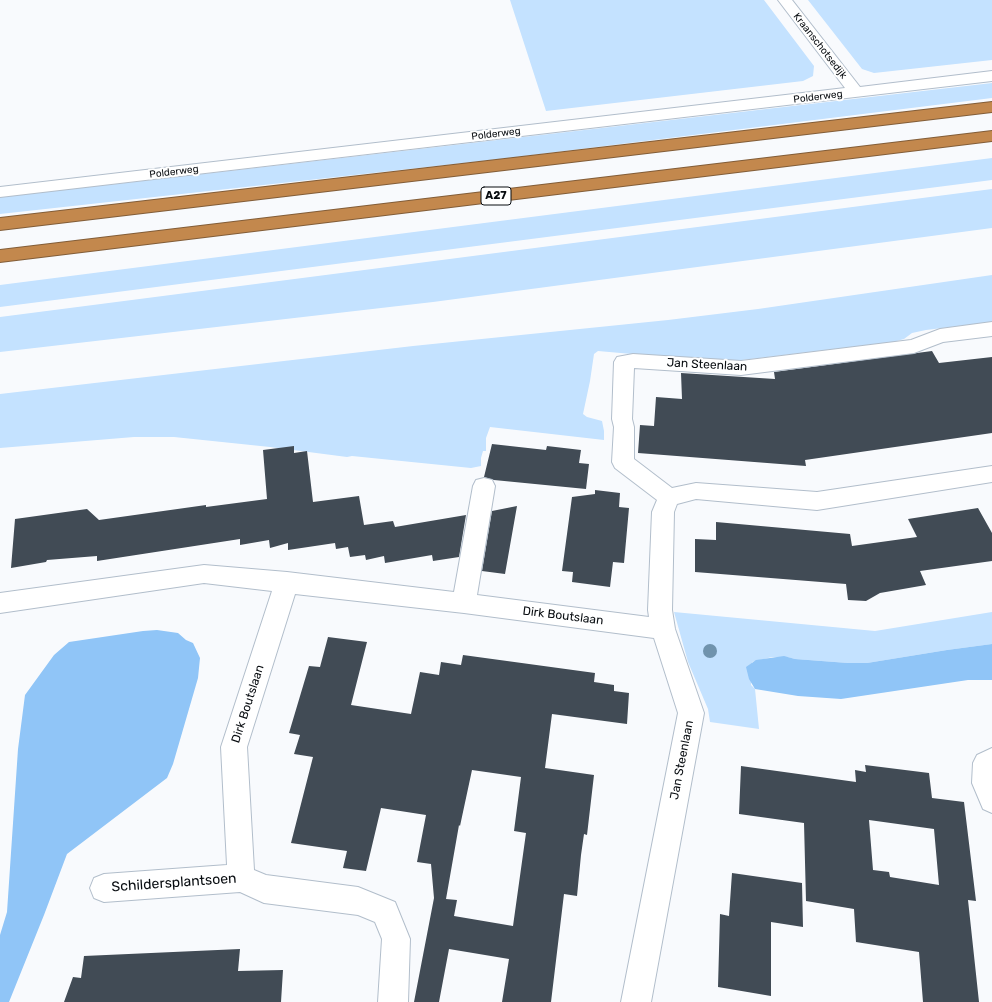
<!DOCTYPE html>
<html>
<head>
<meta charset="utf-8">
<style>
	body { margin:0 }
	canvas { display:block; background:#f8fafd }
</style>
</head>
<body>
<canvas width="992" height="1002"></canvas>
<script>
const context = document.querySelector('canvas').getContext('2d');
context.lineJoin = 'round';
function fillPath(path, color) { context.fillStyle = color; context.fill(path, 'evenodd'); }
const poly = rows => new Path2D(rows.map(r => 'M' + r).join(''));
function strokePath(path, color, width, dash) { context.strokeStyle = color; context.lineWidth = width; context.lineCap = dash ? 'butt' : 'round'; context.setLineDash(dash || []); context.stroke(path); }
function label(font, color, halo, rows, align = 'center') {
  context.font = font + ' Rubik,sans-serif'; context.lineWidth = 4; context.setLineDash([]); context.textBaseline = 'middle'; context.strokeStyle = halo; context.fillStyle = color; for (const [text, x, y, turn = 0] of rows) {
    context.save(); context.translate(x, y); context.rotate((+turn || 0) * Math.PI / 180); context.textAlign = isNaN(turn) ? turn : align; if (halo) context.strokeText(text, 0, 0); context.fillText(text, 0, 0); context.restore();
  }
}
const green = poly([
	[510,0,764,0,814,66,813,76,803,81,546,111],
	[808,0,992,0,992,60,874,73,862,69],
	[992,83,992,98,500,159,0,214,0,196,116,184],
	[992,158,992,180,0,307,0,285],
	[992,189,992,228,433,302,0,352,0,317],
	[992,275,992,322,926,330,912,333,904,339,893,342,734,361,677,358,598,351,594,354,590,381,583,414,587,417,602,421,604,431,604,440,490,427,486,438,486,451,483,451,481,458,481,466,471,468,352,456,347,457,270,447,174,437,134,437,0,448,0,394,413,346,668,320,758,309],
	[674,612,875,631,992,612,992,644,947,650,867,663,848,663,795,659,787,657,772,657,752,662,751,685,755,689,759,729,710,722,708,709,688,662]
]);
const water = poly([
	[157,630,178,633,186,640,193,643,200,658,198,678,173,764,167,778,67,854,44,915,9,1002,0,1002,0,935,7,912,18,749,25,695,54,655,69,642,143,631],
	[992,644,992,680,968,680,841,699,798,696,755,689,749,679,746,667,756,660,784,656,795,659,848,663,867,663,947,650]
]);
const building = poly([
	[932,351,939,363,992,357,992,433,805,460,806,466,638,453,640,425,654,426,656,397,682,399,681,373,775,379,774,372],
	[492,444,546,450,547,446,581,450,579,463,589,464,586,489,494,480,484,477],
	[294,446,294,453,307,451,313,502,359,496,364,525,393,521,395,527,466,515,459,557,433,561,432,555,385,563,384,556,366,560,365,555,350,557,348,547,336,549,335,543,288,550,288,543,270,548,269,540,240,545,240,539,97,561,97,556,47,560,46,562,11,568,15,519,87,509,99,520,206,505,206,507,267,499,263,450],
	[595,490,620,493,619,507,629,508,624,563,613,562,610,587,572,582,573,572,562,571,572,497,595,494],
	[517,506,505,574,482,571,492,511],
	[978,508,992,533,992,561,920,571,926,585,880,593,866,601,848,600,846,584,695,572,695,539,716,540,716,522,850,534,852,546,917,537,908,519],
	[328,637,367,642,351,705,411,714,420,672,439,675,441,662,461,665,463,655,595,673,594,682,614,685,614,691,629,693,627,724,552,714,545,768,594,775,587,835,584,834,581,855,577,896,564,894,551,1002,502,1002,509,959,449,949,439,1002,414,1002,434,898,431,864,417,862,426,815,381,808,366,871,343,868,347,851,291,843,313,757,294,754,300,735,289,733,309,666,320,667],
	[472,770,521,777,514,831,526,833,513,926,454,916,457,900,446,899,459,825,460,826],
	[865,765,929,773,932,798,964,802,976,901,968,900,979,1002,923,1002,919,952,856,942,854,909,806,901,804,823,739,814,741,766,856,782,855,770,866,772],
	[869,820,934,829,939,885,890,877,889,872,873,870],
	[732,873,802,883,803,927,771,922,771,996,718,987,720,914,729,916],
	[240,949,238,971,283,970,281,1002,64,1002,73,977,81,978,84,956]
]);
const minor = poly([
	[778,0,792,0,860,87,992,71,992,81,0,197,0,187,845,88,778,0],
	[992,322,992,336,943,342,914,353,741,375,634,368,632,419,634,427,634,459,672,488,696,483,817,492,992,466,992,482,817,510,696,499,677,504,674,512,672,610,675,629,704,713,651,1002,621,1002,678,713,654,638,464,613,295,594,247,747,254,870,266,875,358,887,395,902,410,939,408,1002,378,1002,382,939,375,922,358,915,264,903,240,892,104,902,94,898,90,888,94,878,104,874,227,865,221,747,272,591,204,583,0,613,0,593,204,565,287,572,454,592,473,486,476,480,484,478,492,480,495,486,477,595,649,617,648,610,652,512,657,500,615,468,612,462,614,427,612,419,614,362,617,357,633,354,741,361,911,340,940,329,992,322],
	[992,748,992,813,983,809,972,783,973,763,977,755,992,748]
]);
const highway = poly([
	[992,102,992,112,0,230,0,218,992,102],
	[992,131,992,141,0,262,0,250,992,131]
]);
const trees = [
	[710,651]
];
const farStreetnames = [
	["Kraanschotsedijk",820,46,52],
	["Polderweg",818,97,-7],
	["Polderweg",496,134,-7],
	["Polderweg",174,172,-7]
];
const shields = [
	[496,196,30]
];
const shieldNames = [
	["A27",496,196]
];
const streetNames = [
	["Jan Steenlaan",707,365,3],
	["Dirk Boutslaan",563,616,7],
	["Dirk Boutslaan",248,704,-72],
	["Jan Steenlaan",682,760,-79]
];
const nearStreetnames = [
	["Schildersplantsoen",174,883,-4]
];
fillPath(green, '#c4e2ff');
fillPath(water, '#90c5f7');
fillPath(building, '#414b55');
strokePath(minor, '#b2becb', 2);
strokePath(highway, '#825d38', 2);
fillPath(minor, '#fff');
fillPath(highway, '#c3884d');
context.fillStyle = '#7093ad';
for (const [x, y] of trees) { context.beginPath(); context.arc(x, y, 7, 0, 2 * Math.PI); context.fill(); }
label('10px', '#080c10', '#fff', farStreetnames);
for (const [x, y, w] of shields) { const box = new Path2D(); box.roundRect(x - w / 2, y - 9, w, 18, 3); context.fillStyle = '#fff'; context.fill(box); strokePath(box, '#080c10', 1); }
label('bold 11px', '#080c10', null, shieldNames);
label('12px', '#080c10', '#fff', streetNames);
label('14px', '#080c10', '#fff', nearStreetnames);
</script>
</body>
</html>
